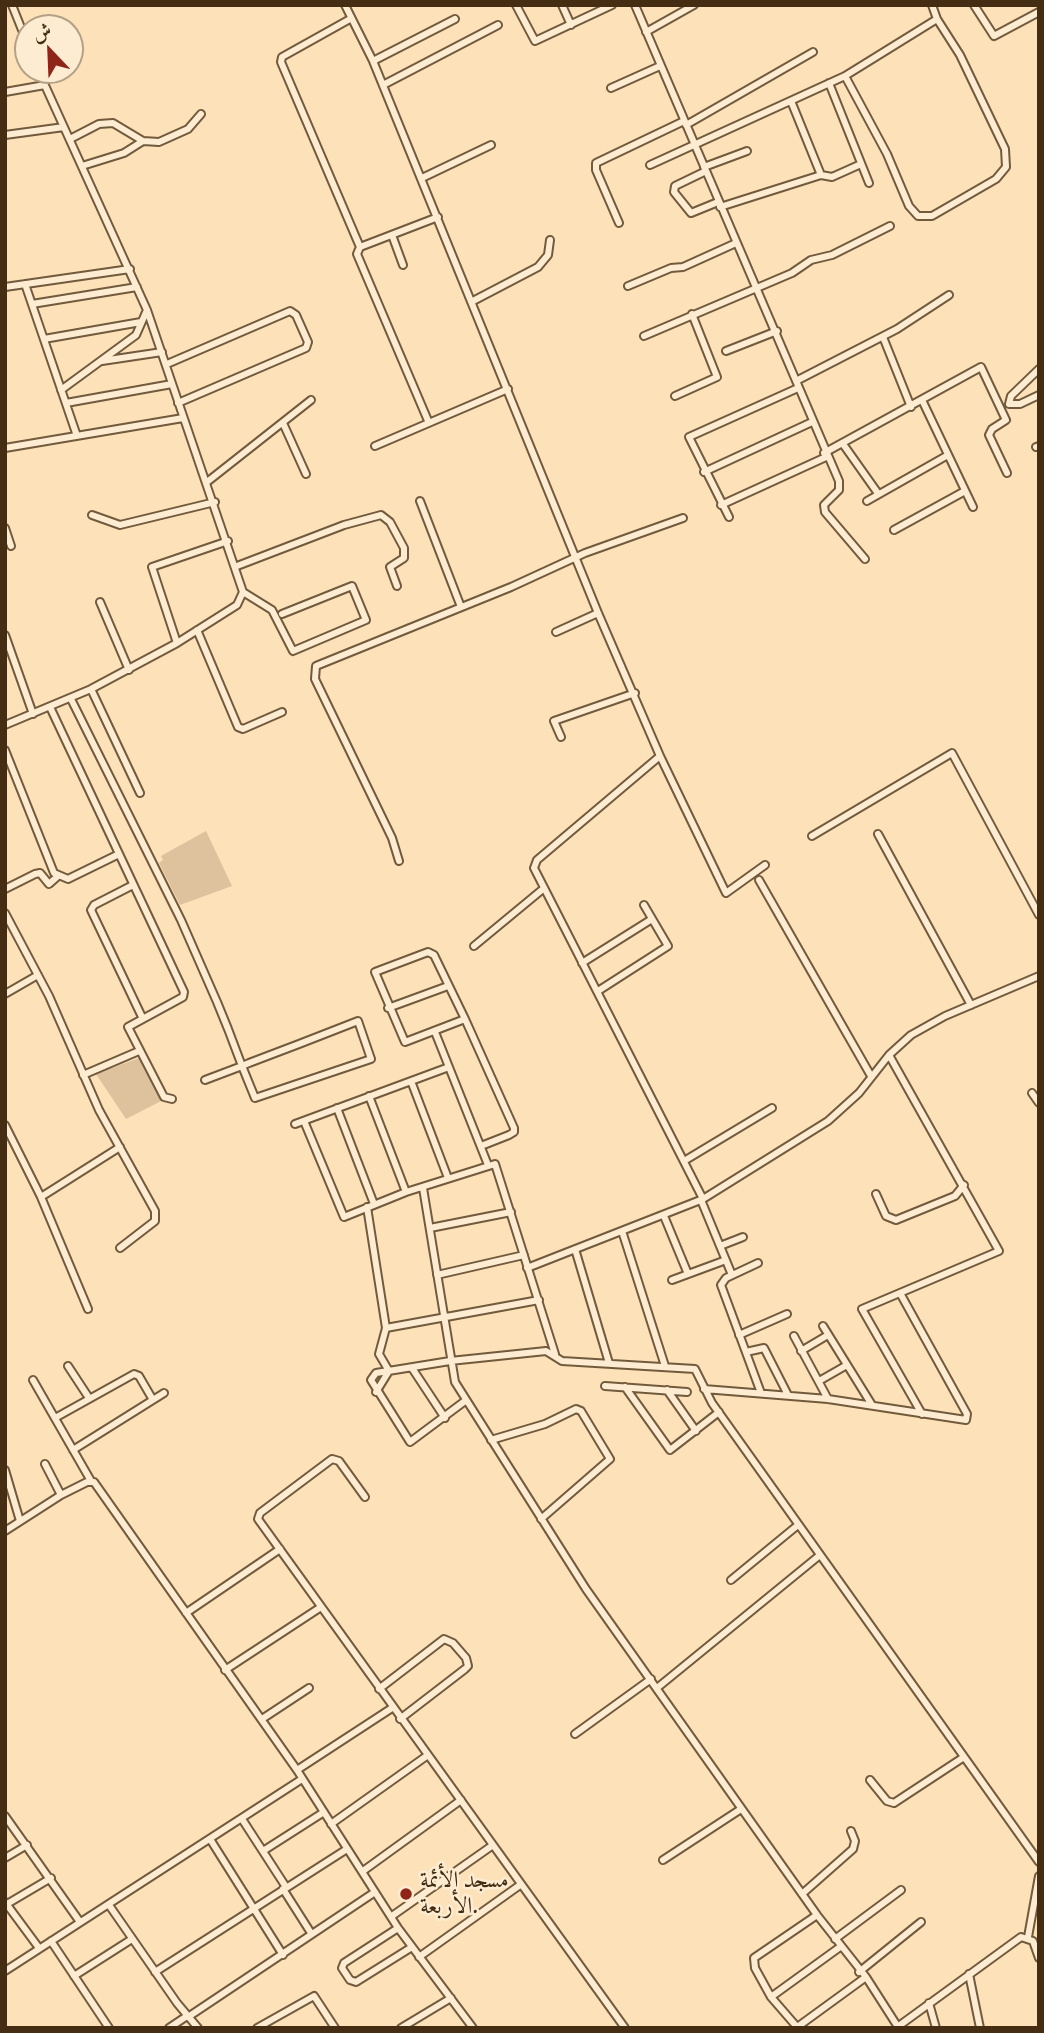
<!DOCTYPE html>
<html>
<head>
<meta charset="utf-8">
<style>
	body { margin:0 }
	#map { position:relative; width:1044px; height:2033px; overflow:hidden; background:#fce1b9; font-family:"Gentium Book Plus",Amiri,serif }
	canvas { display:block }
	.frame { position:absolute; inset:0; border:7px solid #442d12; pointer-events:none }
	.north { position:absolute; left:14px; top:14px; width:70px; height:70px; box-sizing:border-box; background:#fdecd2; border:2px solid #b3a085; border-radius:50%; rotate:337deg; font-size:19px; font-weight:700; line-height:28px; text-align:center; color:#442d12 }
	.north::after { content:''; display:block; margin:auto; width:24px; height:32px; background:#8f2418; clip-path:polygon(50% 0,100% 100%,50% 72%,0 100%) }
</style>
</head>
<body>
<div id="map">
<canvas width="1044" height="2033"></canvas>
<div class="frame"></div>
<div class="north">ش</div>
</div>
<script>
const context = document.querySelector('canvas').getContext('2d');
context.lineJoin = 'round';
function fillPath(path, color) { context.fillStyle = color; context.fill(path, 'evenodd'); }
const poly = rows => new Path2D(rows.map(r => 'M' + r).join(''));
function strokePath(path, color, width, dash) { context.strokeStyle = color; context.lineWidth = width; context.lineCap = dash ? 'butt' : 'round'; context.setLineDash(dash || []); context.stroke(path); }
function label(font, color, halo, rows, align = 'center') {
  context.font = font + ' "Gentium Book Plus",Amiri,serif'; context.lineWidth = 5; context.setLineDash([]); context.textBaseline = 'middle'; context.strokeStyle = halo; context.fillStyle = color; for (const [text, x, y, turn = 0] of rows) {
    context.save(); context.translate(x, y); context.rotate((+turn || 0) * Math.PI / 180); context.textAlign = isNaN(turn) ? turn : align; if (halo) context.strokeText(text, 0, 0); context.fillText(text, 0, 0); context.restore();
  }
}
const green = poly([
	[206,831,232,886,180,905,159,863,163,860,161,856],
	[139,1058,163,1100,126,1119,96,1074]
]);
const minor = poly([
	[12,5,28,45],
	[345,5,373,61,598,613,660,756,537,860,534,868,703,1199],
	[516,5,535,41,612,5],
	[562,5,571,25],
	[635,5,839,481,839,490,824,505,825,512,865,559],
	[974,5,994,36,1039,12],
	[350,19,282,57,281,62,360,247,357,254,429,423],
	[646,32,694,5],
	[373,61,455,19],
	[845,76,887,154,909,206,918,216,932,216,996,179,1006,167,1005,149,960,55,937,19,932,5],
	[829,83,869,183],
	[383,85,498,25],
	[611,88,660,66],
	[5,92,45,85],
	[791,101,821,175,832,177,861,164],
	[686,125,813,52],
	[5,135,64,127],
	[70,139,99,124,113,123,143,141,159,142,188,129,201,114],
	[650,165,845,76,937,19],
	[82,166,124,153,143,141],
	[704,167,747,151],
	[706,171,675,186,674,192,691,213,718,202],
	[422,178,491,145],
	[720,207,821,175],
	[619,223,596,170,596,163,684,121],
	[392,235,403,265],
	[360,247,438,217],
	[25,284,77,436],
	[628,286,671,268,683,267,736,243],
	[5,287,130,269],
	[473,301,538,267,548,255,550,240],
	[32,304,137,287],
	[644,336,792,273,811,260,832,255,890,226],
	[883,337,911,407],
	[44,339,141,322],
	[726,351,777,331],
	[102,361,162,352],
	[167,364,290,311,296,315,308,342,306,348,178,403],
	[1039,369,1011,396,1009,404,1020,404,1039,395],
	[796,381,897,329,949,295],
	[61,390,136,335,147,310],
	[675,396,717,377,692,314],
	[922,400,973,507],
	[66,403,172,384],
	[283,423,306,474],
	[843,444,877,492],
	[375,446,508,389],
	[1036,447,1039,446],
	[5,448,183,418],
	[824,453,981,367,1006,420,992,429,989,435,1007,473],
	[704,472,812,422],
	[207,482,311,400],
	[420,501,461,607],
	[867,501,948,455],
	[721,505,826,457],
	[92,515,120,525,215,502],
	[729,517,689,437,798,388],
	[5,528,11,546],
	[894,530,965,491],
	[237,566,344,525,381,515,390,522,404,548,404,558,390,567,397,586],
	[243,592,272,610,293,651,366,620,352,586,282,614],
	[100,602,129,670],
	[197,630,238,727,243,729,282,712],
	[556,632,598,613],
	[5,635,33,714],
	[177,643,152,567,228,541],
	[91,689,140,793],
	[71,699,181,920,217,1002,228,1029,242,1066,255,1098,371,1059,358,1021,299,1044,249,1063,242,1066,205,1080],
	[50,707,184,992,183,997,128,1027,164,1097,172,1099],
	[5,725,91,689,177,643,237,605,243,592,147,310,38,70],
	[561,737,554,721,635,693],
	[5,750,54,873,68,879,117,855],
	[660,756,726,893,765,865],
	[878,834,971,1005],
	[812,836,952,753,1039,915],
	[399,861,392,838,315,679,316,666,511,587,585,553,683,518],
	[759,880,871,1076],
	[133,885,94,905,91,910,142,1017],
	[5,889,35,874,40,873,49,884,58,876],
	[5,913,49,996,99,1110,155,1211,155,1221,120,1248],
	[474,946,543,889],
	[582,963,652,919],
	[598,991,668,946,644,905],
	[5,994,38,975],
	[388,1008,448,986],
	[465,1019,405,1042,375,972,428,952,434,955,465,1019,514,1128,514,1132,509,1135,481,1146],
	[435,1032,488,1165],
	[889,1055,999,1251,862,1309,922,1414],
	[83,1075,139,1051],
	[411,1081,448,1178],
	[1032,1093,1039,1103],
	[369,1096,406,1192],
	[337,1108,374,1204],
	[304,1121,344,1217,406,1192,495,1164,555,1354],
	[295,1124,449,1067],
	[5,1125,41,1197],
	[684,1161,772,1108],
	[423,1188,455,1382,586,1589,817,1915,866,1977,898,2027],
	[876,1194,886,1216,896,1220,955,1196,964,1185],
	[701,1200,732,1275],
	[367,1207,386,1328,539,1300],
	[664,1216,688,1274],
	[430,1228,511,1212],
	[622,1231,665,1366],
	[720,1246,743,1237],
	[575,1249,609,1363],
	[758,1263,726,1278,721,1285,761,1393],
	[527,1268,703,1199,828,1121,859,1093,889,1055,911,1035,945,1016,1039,976],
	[437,1275,524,1255],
	[672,1280,726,1260],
	[88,1309,41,1197,120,1147],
	[823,1326,872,1405],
	[386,1328,379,1354,389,1371],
	[739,1335,787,1314],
	[794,1336,828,1399],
	[801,1351,828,1335],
	[746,1352,764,1348,788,1395],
	[68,1366,89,1398],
	[412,1368,445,1418],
	[33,1380,91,1481],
	[819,1381,847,1365],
	[605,1386,687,1392],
	[625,1387,670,1450,719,1412],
	[704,1389,828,1399,966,1420,967,1414,900,1293],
	[667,1390,696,1431],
	[376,1392,389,1371],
	[465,1401,410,1442,371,1380,376,1373,450,1361,546,1351,562,1361,695,1369,712,1403,1039,1862],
	[55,1418,134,1374,139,1376,153,1400],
	[491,1440,545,1424,576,1409,581,1411,610,1459,541,1519],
	[73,1450,164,1393],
	[45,1464,61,1495],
	[5,1470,20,1521],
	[365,1497,339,1461,332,1459,260,1513,258,1519,625,2028],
	[5,1531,61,1495,87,1482,94,1482,297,1770,398,1928,473,2028],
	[731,1580,798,1525],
	[186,1613,280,1549],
	[225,1670,321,1607],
	[657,1688,820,1555],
	[379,1689,444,1639,453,1643,466,1658,468,1666,465,1669,400,1719],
	[262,1719,309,1688],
	[575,1734,651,1679],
	[297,1770,392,1708],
	[870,1780,887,1801,894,1803,964,1757],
	[5,1816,80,1922],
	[242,1819,286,1887],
	[331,1824,428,1755],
	[210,1839,283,1955],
	[263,1851,324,1812],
	[5,1858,27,1845],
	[663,1860,741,1809],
	[363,1871,461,1800],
	[283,1889,311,1933],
	[802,1894,853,1849,855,1841,851,1831],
	[5,1902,39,1948],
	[7,1904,51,1878],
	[109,1905,177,2003,198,2028],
	[392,1916,493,1845],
	[398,1928,344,1963,342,1968,350,1980,356,1982,412,1947],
	[1028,1937,1039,1876],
	[835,1939,901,1890],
	[51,1941,109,2028],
	[419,1957,520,1885],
	[5,1971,302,1779],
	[155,1972,347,1849],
	[859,1972,921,1922],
	[969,1974,980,2028],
	[74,1976,132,1939],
	[771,1997,840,1947],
	[929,2003,936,2028],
	[188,2017,375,1892],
	[797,2027,771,1997,755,1968,754,1958,817,1915],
	[169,2028,187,2016],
	[257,2028,314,1996,335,2028],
	[401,2028,451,1998],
	[796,2028,866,1977],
	[896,2028,1021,1937,1033,1941,1039,1958]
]);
const markers = [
	[406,1894,7,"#8f2418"]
];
const poiNames = [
	["مسجد الأئمة",420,1881],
	["الأربعة.",420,1907]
];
fillPath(green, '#ddc29d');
strokePath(minor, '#725a3c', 10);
strokePath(minor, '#fdecd2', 6);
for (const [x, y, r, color] of markers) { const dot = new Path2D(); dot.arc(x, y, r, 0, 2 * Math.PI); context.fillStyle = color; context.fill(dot); strokePath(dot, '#fdecd2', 2.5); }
label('23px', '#442d12', '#fdecd2', poiNames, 'left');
</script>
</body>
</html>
